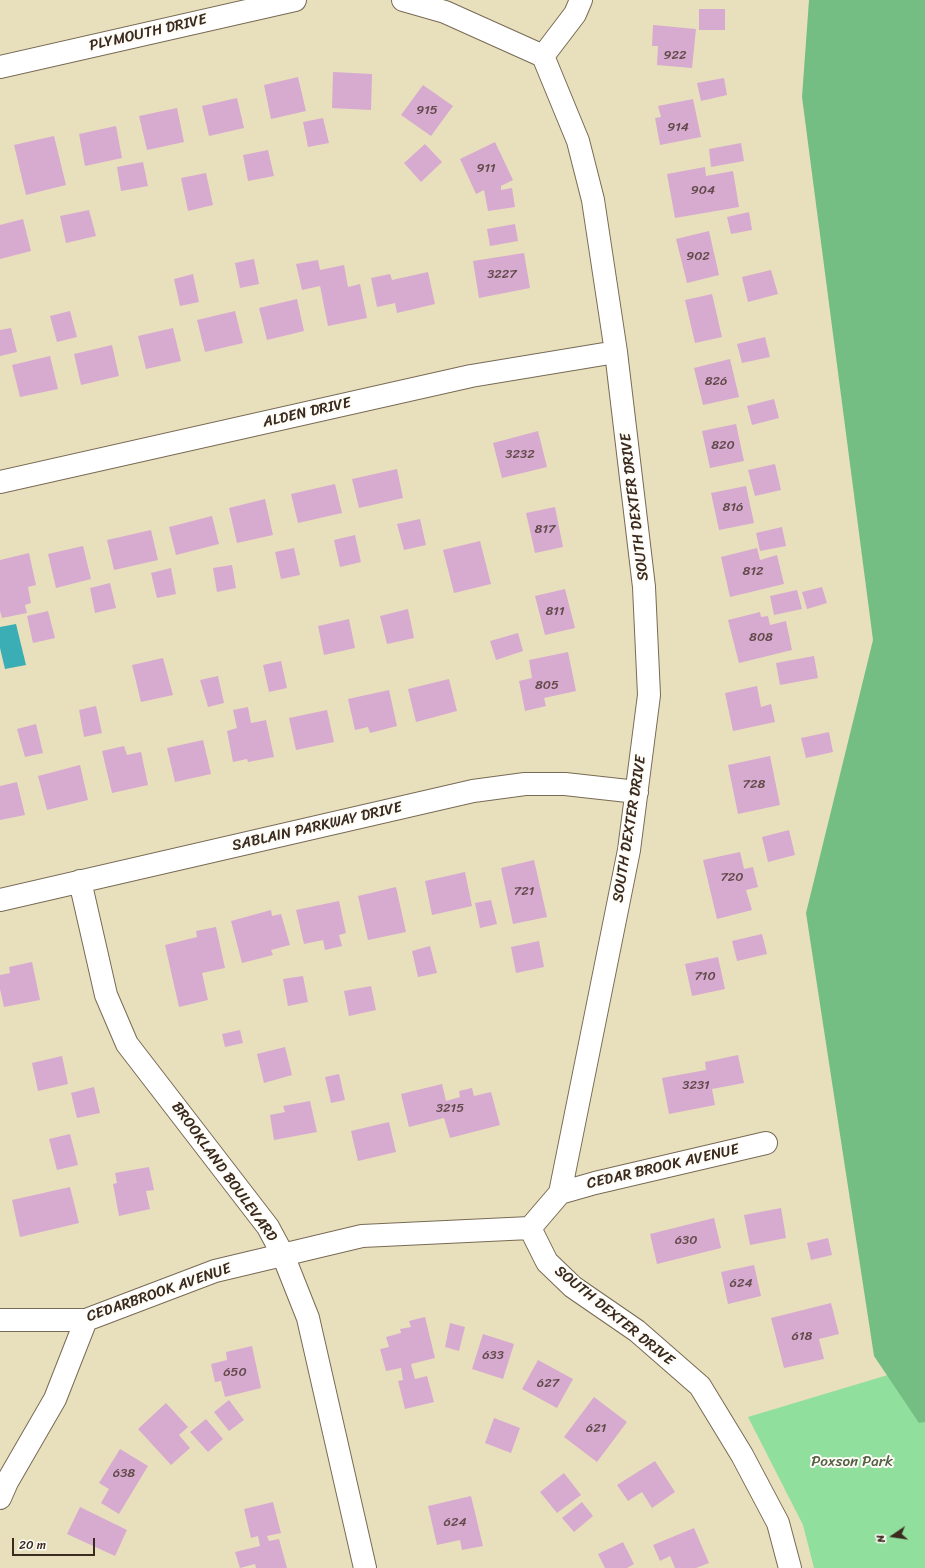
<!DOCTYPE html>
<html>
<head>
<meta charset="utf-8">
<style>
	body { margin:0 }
	#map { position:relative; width:925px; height:1568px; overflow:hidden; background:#e8e0bc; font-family:Sriracha,sans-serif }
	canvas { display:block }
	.north { position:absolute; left:873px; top:1516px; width:40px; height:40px; -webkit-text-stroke:3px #fdfcf7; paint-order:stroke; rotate:257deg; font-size:11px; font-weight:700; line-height:16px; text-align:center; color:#3b2a1e }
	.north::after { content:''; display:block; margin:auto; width:14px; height:18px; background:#3b2a1e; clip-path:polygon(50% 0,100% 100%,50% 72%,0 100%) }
	.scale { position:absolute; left:12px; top:1538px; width:83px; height:18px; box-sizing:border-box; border:2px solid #3b2a1e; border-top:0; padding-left:5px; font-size:12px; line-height:14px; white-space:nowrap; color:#3b2a1e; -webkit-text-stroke:3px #fdfcf7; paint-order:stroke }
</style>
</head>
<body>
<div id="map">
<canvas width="925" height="1568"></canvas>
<div class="north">N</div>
<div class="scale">20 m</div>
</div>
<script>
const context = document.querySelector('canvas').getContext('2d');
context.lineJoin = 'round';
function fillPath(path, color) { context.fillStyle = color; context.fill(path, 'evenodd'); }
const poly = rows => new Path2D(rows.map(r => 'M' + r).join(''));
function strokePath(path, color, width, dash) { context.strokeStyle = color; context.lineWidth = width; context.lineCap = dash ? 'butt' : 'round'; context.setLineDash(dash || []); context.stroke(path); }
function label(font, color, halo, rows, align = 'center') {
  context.font = font + ' Sriracha,sans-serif'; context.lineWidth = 4; context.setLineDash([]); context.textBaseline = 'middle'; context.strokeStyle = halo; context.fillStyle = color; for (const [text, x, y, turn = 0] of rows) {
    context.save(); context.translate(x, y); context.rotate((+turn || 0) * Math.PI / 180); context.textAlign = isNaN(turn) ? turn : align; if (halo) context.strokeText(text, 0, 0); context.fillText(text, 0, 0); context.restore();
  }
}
const green = poly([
	[925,0,925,1568,814,1568,803,1525,748,1417,901,1371,886,643]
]);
const forest = poly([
	[809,0,925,0,925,1422,919,1423,874,1356,806,913,873,640,802,97]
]);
const water = poly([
	[16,624,26,665,5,669,0,648,0,627]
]);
const building = poly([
	[699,9,725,9,725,30,699,30],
	[653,25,696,29,692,68,657,65,658,46,652,46],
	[333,72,372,74,371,110,332,108],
	[298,77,306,111,271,119,264,85],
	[724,78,727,95,701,101,697,83],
	[423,85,453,106,431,136,401,115],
	[237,98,244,128,209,136,202,106],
	[693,99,701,137,660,145,655,118,661,117,658,106],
	[177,108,184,142,147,150,139,116],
	[323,118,329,143,308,147,303,122],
	[116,126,122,158,85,166,79,134],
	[54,136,66,185,26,195,14,145],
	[495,142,513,180,501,186,501,190,512,188,515,207,488,211,484,190,476,194,460,159],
	[741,143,744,161,711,167,709,149],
	[425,144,442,162,421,182,404,163],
	[268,150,274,176,248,181,243,155],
	[143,162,148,186,121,191,117,167],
	[705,167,706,176,733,171,739,207,675,218,667,174],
	[206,173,213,205,188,211,181,178],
	[89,210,96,236,66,243,60,216],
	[749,212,752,230,731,234,727,217],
	[23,219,31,251,0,259,0,225],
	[515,224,518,241,490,246,487,229],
	[709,231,719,275,687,283,676,239],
	[524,253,530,288,479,298,473,261],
	[254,259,259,284,240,288,235,263],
	[318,260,320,270,344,265,348,287,360,284,367,318,328,326,320,286,302,290,296,264],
	[771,270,778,294,748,302,742,277],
	[428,272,435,304,397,313,395,303,377,307,371,278,390,274,392,280],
	[193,274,199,302,180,306,174,279],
	[712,294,722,337,695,343,685,300],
	[297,299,304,331,267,340,259,308],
	[70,311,77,337,57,342,50,316],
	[235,311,243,343,205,352,197,320],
	[11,328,17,352,0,356,0,330],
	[173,328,181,361,146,369,138,336],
	[765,337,770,357,742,363,737,344],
	[112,345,119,376,81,385,74,354],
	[50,356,58,389,20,397,12,365],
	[730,359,739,397,703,405,694,368],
	[774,399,779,418,752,425,747,406],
	[736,424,744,461,710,468,702,431],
	[538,431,547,467,502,478,493,443],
	[775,464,781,490,755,496,748,470],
	[397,469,403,498,359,508,352,479],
	[335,484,342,513,298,523,291,494],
	[746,486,754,523,719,530,711,493],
	[265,499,273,535,237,543,229,508],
	[555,507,563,547,535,553,526,513],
	[212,516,219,544,176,555,169,527],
	[420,519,426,545,404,550,397,524],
	[782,527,786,546,760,551,756,533],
	[151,530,158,560,114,570,107,540],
	[355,535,361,562,340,567,334,540],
	[480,541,491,584,454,593,443,550],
	[83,546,91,579,56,588,48,554],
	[294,548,300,575,281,579,275,552],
	[757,548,760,560,777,555,784,584,730,597,721,557],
	[29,553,36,585,28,587,31,603,25,605,27,613,2,618,0,611,0,560],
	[232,565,236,588,217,592,213,568],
	[171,568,176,594,157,598,151,573],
	[110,583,116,608,95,613,90,588],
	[822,587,827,603,807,609,802,592],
	[565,589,575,628,545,635,535,596],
	[797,590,802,609,774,615,770,596],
	[408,609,414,638,387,644,380,616],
	[48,611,55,638,33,643,27,616],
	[760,612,761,617,768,616,770,625,786,621,792,650,739,663,728,620],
	[349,619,355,648,324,655,318,626],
	[518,633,523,651,496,660,490,641],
	[568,652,576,691,544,698,546,706,525,711,519,681,532,678,529,660],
	[814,656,818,678,780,685,776,663],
	[163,658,173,695,141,702,132,665],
	[281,661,287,688,269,692,263,665],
	[218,676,224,703,208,707,200,680],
	[449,679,457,711,416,722,408,689],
	[757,686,761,707,771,704,775,722,733,731,725,693],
	[389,690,397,726,370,733,368,727,355,730,348,699],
	[96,706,102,733,84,737,79,710],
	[248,707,251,723,266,720,274,757,248,762,247,759,233,762,227,731,237,728,233,710],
	[327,710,334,742,296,750,289,718],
	[36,724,43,753,25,757,17,729],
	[829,732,833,752,806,758,801,738],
	[203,740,211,774,175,782,167,748],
	[124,746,127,755,141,752,148,785,112,793,102,751],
	[770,756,780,805,738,814,728,765],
	[80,765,88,800,47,810,38,776],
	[17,782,25,815,0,820,0,786],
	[789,830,795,855,768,862,762,837],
	[740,852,744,869,753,867,758,887,746,890,752,910,717,919,703,860],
	[534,860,547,917,513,924,501,868],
	[465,872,472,906,432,915,425,881],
	[396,887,406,932,368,940,358,896],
	[491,900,497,924,480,928,475,903],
	[339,901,346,933,339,935,342,946,325,950,323,940,304,944,296,910],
	[271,910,272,916,281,914,290,945,271,950,273,955,242,963,231,921],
	[216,927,225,968,202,973,208,1000,179,1007,165,945,197,937,196,931],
	[762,934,767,954,737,961,732,941],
	[539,941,544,967,516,973,511,947],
	[430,946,437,973,418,977,412,951],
	[718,957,725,989,692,996,685,964],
	[32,962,40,1000,4,1007,0,989,0,975,10,973,9,967],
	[303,976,308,1002,288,1006,283,979],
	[371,986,376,1010,349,1016,344,991],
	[240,1030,243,1043,225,1047,222,1034],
	[285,1047,292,1075,264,1083,257,1054],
	[738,1055,744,1083,712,1089,715,1105,669,1114,662,1078,706,1070,705,1062],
	[62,1056,68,1084,38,1091,32,1063],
	[339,1074,345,1100,331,1103,325,1077],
	[442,1084,446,1101,460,1097,459,1091,472,1088,474,1096,491,1092,500,1125,450,1138,444,1118,409,1127,401,1094],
	[94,1087,100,1113,77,1118,71,1093],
	[310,1101,317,1132,274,1140,270,1115,285,1112,283,1106],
	[389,1122,396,1152,358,1161,351,1131],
	[70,1134,78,1165,57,1170,49,1139],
	[149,1167,154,1190,146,1191,150,1209,119,1216,113,1184,117,1183,115,1173],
	[70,1187,79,1223,20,1237,12,1200],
	[781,1208,786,1238,750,1245,744,1215],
	[714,1218,721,1248,657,1264,650,1234],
	[828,1238,832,1255,811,1260,807,1243],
	[754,1265,761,1296,728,1304,721,1272],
	[831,1303,839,1334,819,1339,824,1359,784,1368,771,1318],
	[425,1317,435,1358,411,1364,415,1379,427,1376,434,1402,405,1409,398,1381,403,1380,401,1368,386,1371,380,1349,389,1347,386,1337,401,1333,400,1329,411,1327,409,1321],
	[450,1323,465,1327,459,1351,445,1347],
	[483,1334,514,1344,503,1379,472,1369],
	[252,1346,261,1388,225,1397,221,1381,215,1382,211,1364,227,1360,226,1352],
	[538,1360,573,1379,557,1408,522,1389],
	[594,1397,627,1422,597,1462,564,1437],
	[229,1400,244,1420,229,1431,214,1412],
	[166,1403,188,1427,179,1435,190,1448,171,1465,138,1429],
	[494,1418,520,1428,511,1453,485,1443],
	[206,1419,223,1439,208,1452,190,1432],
	[120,1449,148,1466,119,1514,101,1503,109,1489,99,1483],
	[655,1461,675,1492,652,1508,642,1492,628,1501,617,1485],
	[564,1473,581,1495,557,1513,540,1492],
	[471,1496,483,1546,462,1550,460,1540,437,1545,428,1506],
	[273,1502,281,1533,267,1536,269,1541,279,1539,287,1568,256,1568,255,1564,240,1568,235,1552,260,1546,258,1536,251,1538,244,1509],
	[582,1502,593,1516,574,1532,562,1518],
	[80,1507,127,1530,115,1556,67,1534],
	[694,1528,709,1563,696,1568,675,1568,670,1556,660,1561,653,1545],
	[623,1542,634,1564,627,1568,605,1568,598,1554]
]);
const minor = poly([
	[403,0,445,12,543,56],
	[0,67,295,0],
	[0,482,471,376,616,352],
	[80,881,106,995,127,1044,268,1227,283,1255,308,1318,365,1568],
	[0,900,473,791,525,784,565,784,637,792],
	[560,1193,595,1183,766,1143],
	[530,1228,560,1193,629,850,649,695,644,587,616,352,593,200,578,141,543,56,575,14,581,0],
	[530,1228,547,1262,573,1287,637,1331,700,1386,742,1455,778,1523,790,1568],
	[0,1320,86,1320,215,1271,362,1236,530,1228],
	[0,1498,7,1482,55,1399,86,1320]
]);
const numberNames = [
	["922",675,56],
	["915",427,111],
	["914",678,128],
	["911",486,169],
	["904",703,191],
	["902",698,257],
	["3227",502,275],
	["826",716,382],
	["820",723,446],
	["3232",520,455],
	["816",733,508],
	["817",545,530],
	["812",753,572],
	["811",555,612],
	["808",761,638],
	["805",547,686],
	["728",754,785],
	["720",732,878],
	["721",524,892],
	["710",705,977],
	["3231",696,1086],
	["3215",450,1109],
	["630",686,1241],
	["624",741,1284],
	["618",802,1337],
	["633",493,1356],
	["650",235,1373],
	["627",548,1384],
	["621",596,1429],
	["638",124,1474],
	["624",455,1523]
];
const streetNames = [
	["PLYMOUTH DRIVE",148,33,-13],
	["ALDEN DRIVE",307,413,-13],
	["SOUTH DEXTER DRIVE",635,507,-97],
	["SABLAIN PARKWAY DRIVE",317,827,-13],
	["SOUTH DEXTER DRIVE",630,829,-81],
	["CEDAR BROOK AVENUE",663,1167,-13],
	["BROOKLAND BOULEVARD",224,1172,54],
	["CEDARBROOK AVENUE",159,1293,-19],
	["SOUTH DEXTER DRIVE",614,1316,39]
];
const parkNames = [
	["Poxson Park",852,1462]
];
fillPath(green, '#91df9d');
fillPath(forest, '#74be84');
fillPath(water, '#3badb4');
fillPath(building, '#d7aad0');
strokePath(minor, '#786a55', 24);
strokePath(minor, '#fff', 22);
label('13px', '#624a4a', null, numberNames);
label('15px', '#3b2a1e', '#fdfcf7', streetNames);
label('15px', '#556044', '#fdfcf7', parkNames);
</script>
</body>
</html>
